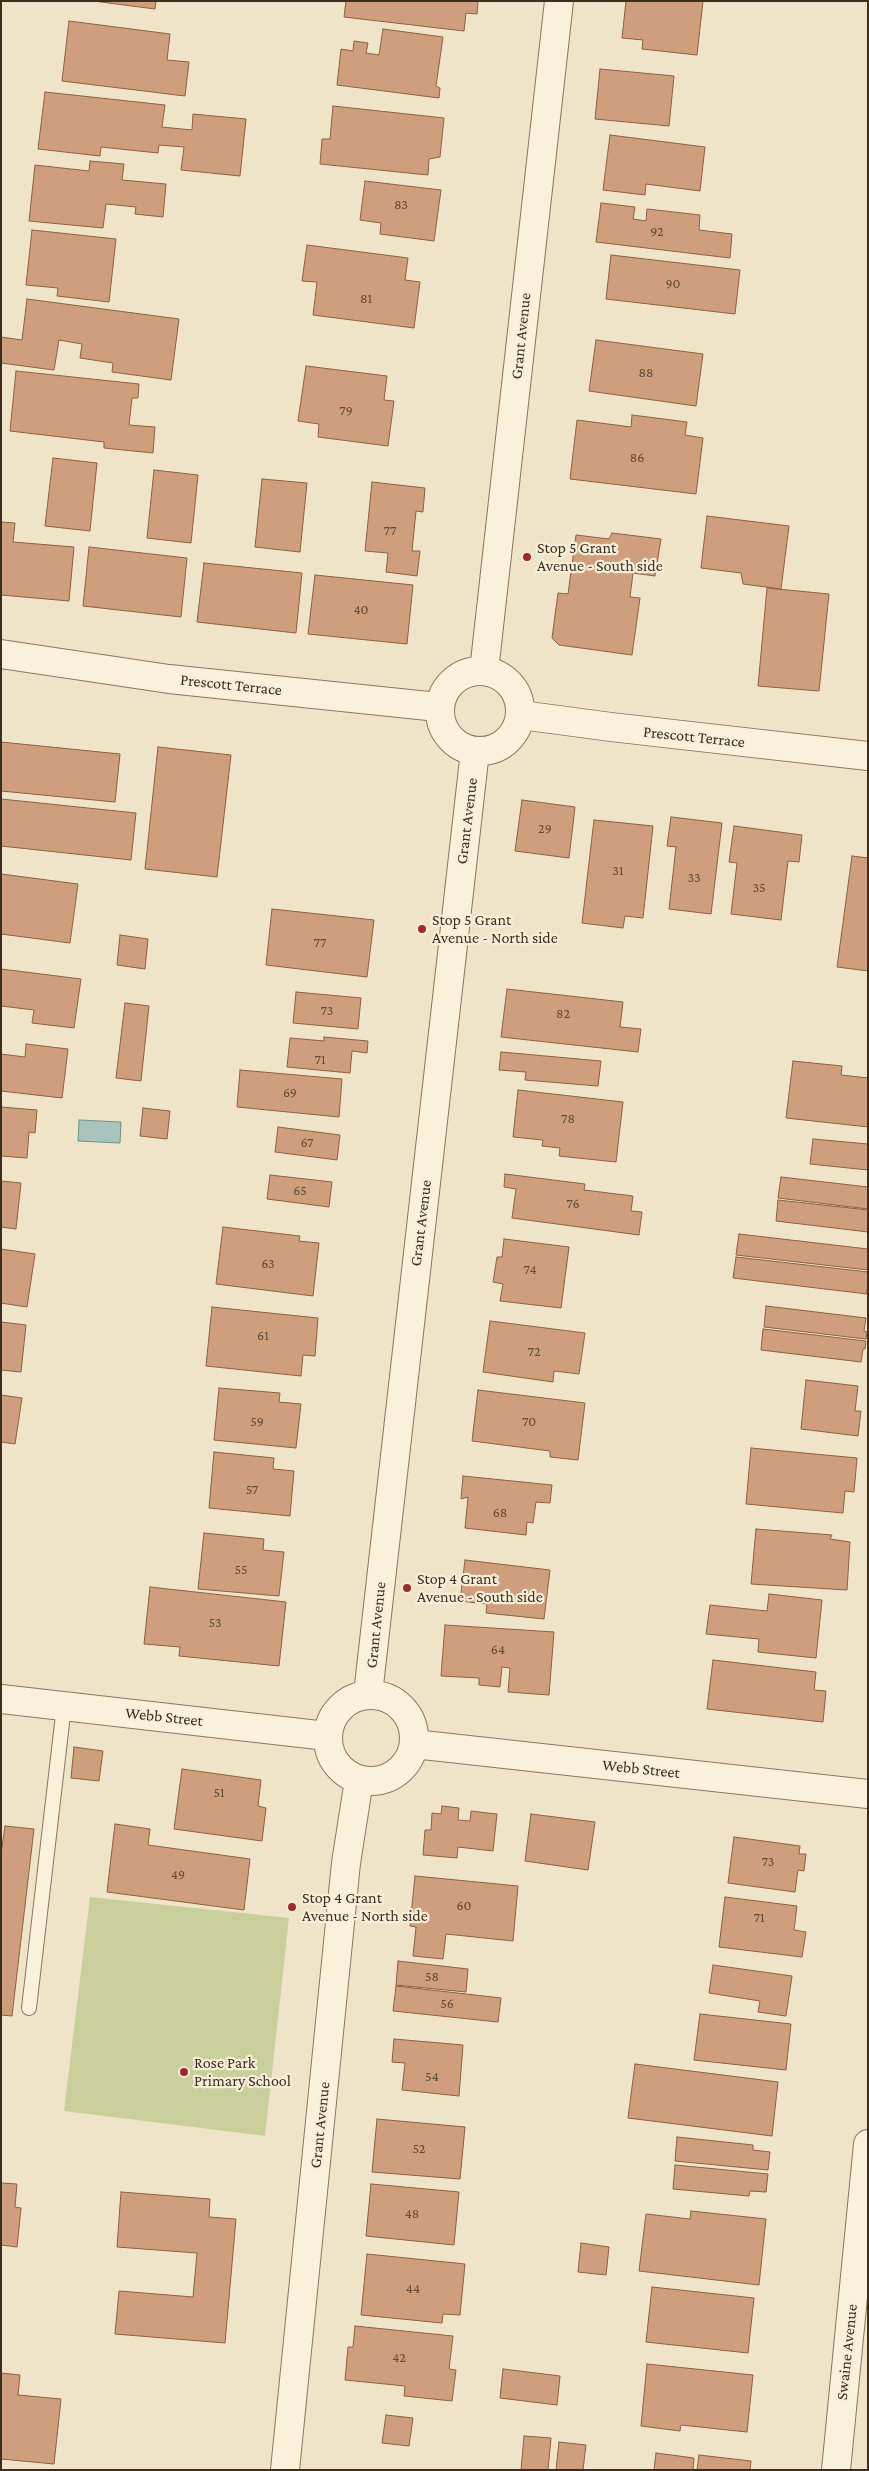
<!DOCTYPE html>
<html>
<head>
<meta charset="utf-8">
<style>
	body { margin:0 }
	#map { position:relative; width:869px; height:2471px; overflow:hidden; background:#f0e4c8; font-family:"Crimson Pro",serif }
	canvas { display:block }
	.frame { position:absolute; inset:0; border:2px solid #3d2e20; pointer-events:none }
</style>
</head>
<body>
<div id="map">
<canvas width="869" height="2471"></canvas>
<div class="frame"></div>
</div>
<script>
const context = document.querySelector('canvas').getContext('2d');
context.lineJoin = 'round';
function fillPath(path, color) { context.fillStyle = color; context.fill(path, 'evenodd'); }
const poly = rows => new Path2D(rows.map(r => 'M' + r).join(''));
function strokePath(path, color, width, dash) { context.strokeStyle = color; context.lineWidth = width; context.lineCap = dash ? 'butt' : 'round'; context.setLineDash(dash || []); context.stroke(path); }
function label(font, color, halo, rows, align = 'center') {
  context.font = font + ' "Crimson Pro",serif'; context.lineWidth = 4.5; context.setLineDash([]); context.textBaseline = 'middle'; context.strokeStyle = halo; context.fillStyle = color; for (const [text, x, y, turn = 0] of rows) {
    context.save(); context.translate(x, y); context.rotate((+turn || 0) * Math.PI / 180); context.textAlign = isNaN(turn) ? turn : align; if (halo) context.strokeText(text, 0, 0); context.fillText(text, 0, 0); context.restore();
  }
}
const green = poly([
	[90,1897,289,1918,265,2136,64,2111]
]);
const water = poly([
	[79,1120,121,1122,120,1143,78,1141,79,1120]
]);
const building = poly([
	[93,1,156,1,155,9,93,1],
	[346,1,478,1,477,14,466,13,464,31,344,17,346,1],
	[626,1,703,1,697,55,642,49,643,40,622,38,626,1],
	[69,21,170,34,167,60,189,62,185,96,62,81,69,21],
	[383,29,443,37,436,86,440,88,439,98,337,85,341,49,353,51,354,41,368,43,366,53,379,55,383,29],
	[600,69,674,76,669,126,595,119,600,69],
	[45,92,165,105,162,127,192,130,193,114,246,119,240,176,181,170,184,147,159,145,158,153,101,147,100,156,38,149,45,92],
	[333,106,444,118,440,157,429,159,428,175,320,164,322,139,330,139,333,106],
	[610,135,705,147,700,191,646,184,645,195,603,190,610,135],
	[90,161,124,164,122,180,166,184,163,217,135,214,136,207,106,204,103,228,29,221,35,165,89,171,90,161],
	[365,181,441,190,434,241,380,234,381,223,360,220,365,181],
	[601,203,635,207,633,219,646,221,647,209,700,215,699,230,732,234,730,258,596,242,601,203],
	[32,230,116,239,109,302,57,296,58,288,26,285,32,230],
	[307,245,408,258,405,280,420,282,414,328,313,315,317,282,302,281,307,245],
	[611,255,740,270,735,314,606,299,611,255],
	[27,299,179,319,171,380,112,372,113,363,80,358,82,344,59,340,54,370,1,363,1,337,22,340,27,299],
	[596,340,703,354,696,406,589,391,596,340],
	[306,366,387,376,384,400,394,401,388,446,318,437,319,424,298,421,306,366],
	[16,371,139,384,138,398,132,398,129,425,155,427,153,453,104,448,104,442,10,431,16,371],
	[632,415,687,422,685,435,703,438,696,494,570,479,577,420,631,427,632,415],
	[53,458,97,463,90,531,45,526,53,458],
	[154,470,198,475,191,543,147,538,154,470],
	[262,479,307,483,300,552,255,547,262,479],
	[372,482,425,488,423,512,416,511,412,551,420,551,417,576,386,572,388,553,365,551,372,482],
	[707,516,789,526,781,589,743,584,741,573,701,568,707,516],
	[1,522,15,523,13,542,74,547,69,601,1,595,1,522],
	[612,533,661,539,655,576,633,573,630,597,640,598,632,655,559,645,552,638,558,593,568,594,576,535,609,539,612,533],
	[89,547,187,558,181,617,83,606,89,547],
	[204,563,302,573,296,633,197,622,204,563],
	[315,575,413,585,407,644,308,634,315,575],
	[767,588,829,594,819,691,758,686,767,588],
	[1,742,120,754,115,802,1,791,1,742],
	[158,747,231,755,217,877,145,869,158,747],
	[1,799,136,813,131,860,1,846,1,799],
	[522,800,575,807,569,858,515,851,522,800],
	[671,817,722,823,711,914,669,909,676,847,667,846,671,817],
	[594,820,653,826,643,918,625,916,623,928,582,923,594,820],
	[734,826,802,835,799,862,788,861,781,920,731,914,737,863,729,862,734,826],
	[852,856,868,858,868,971,837,967,852,856],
	[1,874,78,884,70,943,1,934,1,874],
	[272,909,374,920,367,977,266,965,272,909],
	[120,935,148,939,145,969,117,965,120,935],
	[1,969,81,979,74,1028,32,1023,34,1010,1,1006,1,969],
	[507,989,623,1002,620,1027,641,1029,638,1052,501,1037,507,989],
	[296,992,361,998,358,1029,293,1023,296,992],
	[125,1003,149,1006,141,1081,116,1078,125,1003],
	[324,1037,368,1041,367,1053,352,1051,350,1073,287,1067,290,1038,324,1041,324,1037],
	[26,1044,68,1049,62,1098,1,1091,1,1054,25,1057,26,1044],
	[501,1052,601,1061,598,1086,525,1080,526,1072,499,1070,501,1052],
	[793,1061,842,1066,841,1075,868,1078,868,1127,786,1118,793,1061],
	[240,1070,342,1079,339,1117,237,1107,240,1070],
	[518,1090,623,1102,616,1162,559,1156,560,1148,542,1146,543,1140,513,1137,518,1090],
	[1,1107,37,1110,35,1133,29,1132,27,1158,1,1156,1,1107],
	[143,1108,170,1111,167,1139,140,1136,143,1108],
	[278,1127,340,1135,337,1160,275,1152,278,1127],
	[813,1139,868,1144,868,1170,810,1164,813,1139],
	[505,1174,585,1184,584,1190,633,1196,631,1211,642,1212,639,1235,512,1218,516,1189,504,1187,505,1174],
	[270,1175,332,1182,329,1207,267,1199,270,1175],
	[781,1177,868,1187,868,1209,778,1198,781,1177],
	[1,1181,21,1183,16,1229,1,1227,1,1181],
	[778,1200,868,1210,868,1232,776,1221,778,1200],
	[223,1227,300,1236,299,1241,319,1243,313,1296,216,1284,223,1227],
	[739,1234,868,1249,868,1270,736,1255,739,1234],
	[504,1239,569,1247,561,1308,500,1301,503,1284,493,1282,497,1257,502,1257,504,1239],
	[1,1249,35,1254,27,1307,1,1303,1,1249],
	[736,1257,868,1272,867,1294,733,1278,736,1257],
	[766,1306,866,1318,864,1331,867,1332,866,1339,764,1327,766,1306],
	[212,1307,318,1318,315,1356,303,1355,301,1376,206,1366,212,1307],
	[490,1321,585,1333,579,1374,554,1371,553,1382,483,1372,490,1321],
	[1,1322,26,1325,21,1372,1,1370,1,1322],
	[763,1329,866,1341,865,1349,863,1349,861,1362,761,1350,763,1329],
	[806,1380,858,1386,855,1411,861,1411,858,1436,801,1429,806,1380],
	[219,1388,280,1393,279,1402,301,1404,296,1448,214,1440,219,1388],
	[478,1390,585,1403,578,1460,550,1457,550,1451,472,1441,478,1390],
	[1,1395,22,1398,15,1444,1,1442,1,1395],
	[751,1448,857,1458,854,1492,845,1491,843,1513,746,1504,751,1448],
	[214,1452,274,1458,273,1469,294,1471,290,1516,209,1508,214,1452],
	[463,1476,552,1485,550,1503,536,1502,533,1523,527,1522,526,1535,465,1528,468,1497,461,1499,463,1476],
	[756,1529,832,1535,830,1539,850,1542,847,1590,751,1584,756,1529],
	[204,1533,264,1539,263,1550,284,1552,279,1596,198,1589,204,1533],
	[465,1560,550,1570,544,1619,486,1613,487,1604,460,1601,465,1560],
	[150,1587,286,1602,279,1666,179,1656,180,1647,144,1644,150,1587],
	[769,1594,822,1600,816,1658,758,1652,759,1639,706,1634,710,1605,767,1611,769,1594],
	[445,1625,554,1632,549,1695,508,1692,510,1668,502,1667,500,1687,479,1685,479,1678,441,1676,445,1625],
	[713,1660,816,1672,814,1690,826,1691,823,1722,707,1709,713,1660],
	[74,1747,103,1751,99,1781,71,1778,74,1747],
	[182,1769,261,1780,258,1806,266,1808,262,1841,174,1829,182,1769],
	[442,1806,459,1808,458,1820,470,1821,471,1811,497,1814,493,1851,458,1847,457,1858,423,1855,425,1830,431,1830,432,1813,441,1814,442,1806],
	[531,1814,595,1822,588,1870,525,1861,531,1814],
	[115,1824,150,1829,148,1845,250,1859,244,1910,107,1892,115,1824],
	[5,1826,34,1829,12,2016,1,2015,1,1854,5,1826],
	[734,1837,800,1846,799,1854,806,1854,804,1871,798,1870,795,1892,728,1883,734,1837],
	[415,1876,518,1886,513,1941,446,1934,443,1959,413,1956,416,1927,410,1926,415,1876],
	[725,1897,797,1906,794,1930,806,1932,802,1957,719,1947,725,1897],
	[398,1961,468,1969,466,1992,396,1985,398,1961],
	[713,1965,792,1976,786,2016,758,2012,760,2001,709,1993,713,1965],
	[396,1986,501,1998,498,2022,393,2011,396,1986],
	[700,2014,791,2024,786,2070,694,2060,700,2014],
	[394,2039,463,2045,459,2096,402,2090,405,2063,392,2062,394,2039],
	[635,2064,778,2082,772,2136,628,2118,635,2064],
	[377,2119,465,2127,460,2179,372,2172,377,2119],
	[677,2137,753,2145,753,2150,770,2152,768,2170,675,2161,677,2137],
	[675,2165,768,2174,766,2192,750,2191,749,2196,673,2189,675,2165],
	[1,2183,17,2184,15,2207,21,2208,17,2247,1,2245,1,2183],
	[371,2184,459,2192,454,2245,366,2236,371,2184],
	[121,2192,210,2199,209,2217,236,2219,225,2343,115,2334,119,2291,193,2297,197,2253,117,2247,121,2192],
	[691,2211,766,2219,759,2285,639,2271,646,2214,690,2219,691,2211],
	[581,2243,609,2247,606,2275,578,2272,581,2243],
	[367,2254,465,2264,460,2315,443,2314,442,2323,361,2315,367,2254],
	[652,2287,754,2298,748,2353,646,2342,652,2287],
	[355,2326,453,2336,449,2369,456,2370,452,2401,404,2396,405,2386,345,2380,348,2347,353,2347,355,2326],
	[647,2364,753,2375,747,2432,681,2425,680,2431,641,2426,647,2364],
	[503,2369,560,2376,557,2405,500,2398,503,2369],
	[1,2373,20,2375,18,2395,61,2399,54,2464,1,2459,1,2373],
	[386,2415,413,2418,409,2446,382,2443,386,2415],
	[524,2436,551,2438,548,2470,521,2470,524,2436],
	[559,2442,586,2445,583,2470,556,2470,559,2442],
	[656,2453,694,2458,693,2470,654,2470,656,2453],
	[699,2455,751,2461,750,2470,697,2470,699,2455]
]);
const service = poly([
	[29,2008,64,1706]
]);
const minor = poly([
	[1,654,169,679,438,707],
	[484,671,559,1],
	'440 711a40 40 0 1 1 80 0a40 40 0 1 1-80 0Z',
	[521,715,611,727,868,756],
	[368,1694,475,751],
	'328 1738a43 43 0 1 1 86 0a43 43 0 1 1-86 0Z',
	[1,1699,327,1736],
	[414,1744,868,1794],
	[285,2470,346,1863,359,1780],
	[836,2470,868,2144]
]);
const markers = [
	[527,557,5,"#9e2a2b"],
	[422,929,5,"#9e2a2b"],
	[407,1588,5,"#9e2a2b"],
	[292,1907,5,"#9e2a2b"],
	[184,2072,5,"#9e2a2b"]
];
const numberNames = [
	["83",401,205],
	["92",657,232],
	["90",673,284],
	["81",366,299],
	["88",646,373],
	["79",346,411],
	["86",637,458],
	["77",390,531],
	["40",361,610],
	["29",545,829],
	["31",618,871],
	["33",694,878],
	["35",759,888],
	["77",320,943],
	["73",327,1011],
	["82",563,1014],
	["71",320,1060],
	["69",290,1093],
	["78",568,1119],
	["67",307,1143],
	["65",300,1191],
	["76",573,1204],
	["63",268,1264],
	["74",530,1270],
	["61",263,1336],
	["72",534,1352],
	["59",257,1422],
	["70",529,1422],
	["57",252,1490],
	["68",500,1513],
	["55",241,1570],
	["53",215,1623],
	["64",498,1650],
	["51",219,1793],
	["73",768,1862],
	["49",178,1875],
	["60",464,1906],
	["71",759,1918],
	["58",432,1977],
	["56",447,2004],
	["54",432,2077],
	["52",419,2149],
	["48",412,2214],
	["44",413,2289],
	["42",399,2358]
];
const streetNames = [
	["Grant Avenue",521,336,-84],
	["Prescott Terrace",231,685,6],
	["Prescott Terrace",694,737,6],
	["Grant Avenue",467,821,-83],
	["Grant Avenue",421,1223,-83],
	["Grant Avenue",376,1625,-84],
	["Webb Street",164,1717,6],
	["Webb Street",641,1769,6],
	["Grant Avenue",320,2125,-84],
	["Swaine Avenue",847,2352,-84]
];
const poiNames = [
	["Stop 5 Grant",537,548],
	["Avenue - South side",537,566],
	["Stop 5 Grant",432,920],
	["Avenue - North side",432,938],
	["Stop 4 Grant",417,1579],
	["Avenue - South side",417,1597],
	["Stop 4 Grant",302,1898],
	["Avenue - North side",302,1916],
	["Rose Park",194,2063],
	["Primary School",194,2081]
];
fillPath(green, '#c9cf9b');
fillPath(water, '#a9c4bc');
strokePath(water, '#6f938a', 1);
fillPath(building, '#cf9f7d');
strokePath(building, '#8d5f41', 1);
strokePath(service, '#8d765c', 16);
strokePath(minor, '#8d765c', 30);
strokePath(service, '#faf1dc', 14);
strokePath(minor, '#faf1dc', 28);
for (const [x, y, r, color] of markers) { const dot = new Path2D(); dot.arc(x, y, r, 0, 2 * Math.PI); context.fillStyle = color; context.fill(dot); strokePath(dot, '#f7eed8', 2); }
label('14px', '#624a37', null, numberNames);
label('16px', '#3d2e20', '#f7eed8', streetNames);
label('16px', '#3d2e20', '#f7eed8', poiNames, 'left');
</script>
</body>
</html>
